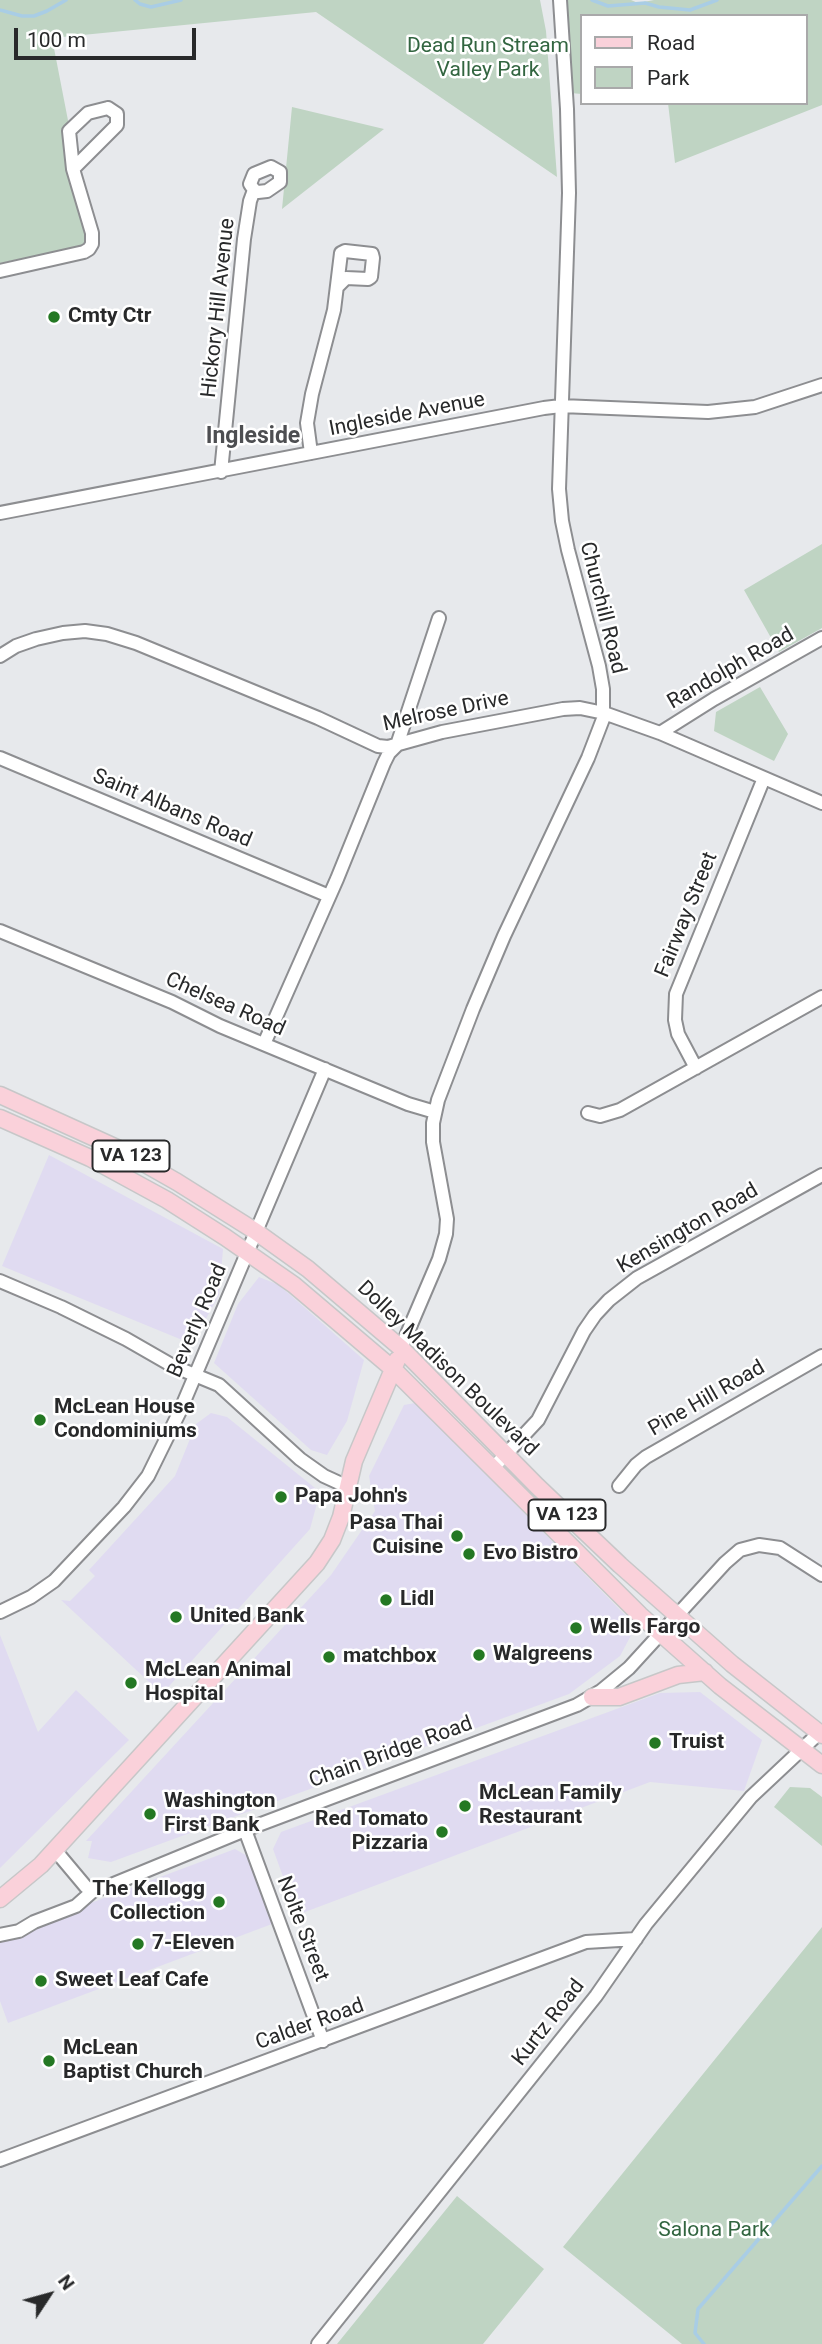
<!DOCTYPE html>
<html>
<head>
<meta charset="utf-8">
<style>
	body { margin:0 }
	#map { position:relative; width:822px; height:2344px; overflow:hidden; background:#e7e9ec; font-family:Roboto,sans-serif }
	canvas { display:block }
	.legend { position:absolute; left:580px; top:14px; width:228px; height:91px; box-sizing:border-box; background:#fff; border:2px solid #a9a9aa; margin:0; padding:9px 12px; list-style:none; font-size:21px; color:#28292a }
	.legend li { display:flex; align-items:center; gap:14px; height:35px }
	.legend b { width:35px; border:2px solid #a9a9aa }
	.north { position:absolute; left:14px; top:2260px; width:70px; height:70px; -webkit-text-stroke:5px #fff; paint-order:stroke; rotate:54deg; font-size:19px; font-weight:700; line-height:28px; text-align:center; color:#28292a }
	.north::after { content:''; display:block; margin:auto; width:24px; height:32px; background:#28292a; clip-path:polygon(50% 0,100% 100%,50% 72%,0 100%) }
	.scale { position:absolute; left:14px; top:28px; width:182px; height:32px; box-sizing:border-box; border:4px solid #28292a; border-top:0; padding-left:9px; font-size:21px; line-height:24px; white-space:nowrap; color:#28292a; -webkit-text-stroke:5px #fff; paint-order:stroke }
</style>
</head>
<body>
<div id="map">
<canvas width="822" height="2344"></canvas>
<ul class="legend">
<li><b style="height:9px;background:#fad1da"></b>Road</li>
<li><b style="height:19px;background:#bfd4c3"></b>Park</li>
</ul>
<div class="north">N</div>
<div class="scale">100 m</div>
</div>
<script>
const context = document.querySelector('canvas').getContext('2d');
context.lineJoin = 'round';
function fillPath(path, color) { context.fillStyle = color; context.fill(path, 'evenodd'); }
const poly = rows => new Path2D(rows.map(r => 'M' + r).join(''));
function strokePath(path, color, width, dash) { context.strokeStyle = color; context.lineWidth = width; context.lineCap = dash ? 'butt' : 'round'; context.setLineDash(dash || []); context.stroke(path); }
function label(font, color, halo, rows, align = 'center') {
  context.font = font + ' Roboto,sans-serif'; context.lineWidth = 5; context.setLineDash([]); context.textBaseline = 'middle'; context.strokeStyle = halo; context.fillStyle = color; for (const [text, x, y, turn = 0] of rows) {
    context.save(); context.translate(x, y); context.rotate((+turn || 0) * Math.PI / 180); context.textAlign = isNaN(turn) ? turn : align; if (halo) context.strokeText(text, 0, 0); context.fillText(text, 0, 0); context.restore();
  }
}
const commercial = poly([
	[49,1155,223,1249,219,1295,192,1344,2,1266],
	[259,1277,279,1285,364,1360,347,1421,327,1455,311,1450,214,1363,238,1304],
	[415,1403,636,1626,620,1656,569,1694,111,1862,88,1858,92,1841,86,1841,331,1575,375,1511,369,1476,404,1405],
	[211,1413,227,1417,320,1492,310,1529,162,1694,61,1600,70,1601,95,1576,89,1570,175,1476,196,1424],
	[0,1635,38,1732,76,1690,129,1740,0,1868],
	[700,1692,762,1740,744,1791,650,1782,297,1915,273,1849,281,1832,660,1693],
	[235,1849,249,1857,272,1924,8,2023,0,2001,0,1937]
]);
const green = poly([
	[0,0,540,0,546,31,557,177,316,12,52,38,92,244,0,263],
	[561,0,631,0,638,3,654,0,822,0,822,105,675,163,668,103,806,103,806,16,582,16,582,94,570,93],
	[292,107,384,129,282,209],
	[822,544,822,628,779,652,744,590],
	[760,687,788,734,774,761,714,731,716,712],
	[790,1787,810,1788,822,1797,822,1846,774,1807],
	[822,1927,822,2344,682,2344,563,2247],
	[457,2196,544,2269,483,2344,337,2344]
]);
const stream = poly([
	[135,0,140,4,151,7,181,0],
	[592,0,608,6,645,3,659,7,690,10,717,0],
	[0,10,22,16,34,16,47,11,66,0],
	[704,2344,695,2333,698,2309,822,2166]
]);
const minor = poly([
	[108,108,117,114,117,125,73,169,69,131,88,113,108,108],
	[271,167,280,172,280,182,267,191,258,192,254,190,250,184,254,174,271,167],
	[0,271,84,252,89,249,92,244,92,233,73,169],
	[311,453,307,423,312,394,334,310,341,253,345,251,372,254,373,258,371,277,368,279,346,278,338,286],
	[221,472,244,239,250,201,254,190],
	[0,513,544,408,561,406,708,412,755,407,822,385],
	[0,656,16,646,36,639,63,633,85,631,107,634,136,643,318,718,378,746,388,747,442,732,563,709,580,708,604,713,660,733,822,803],
	[660,733,714,699,822,638],
	[0,758,329,896],
	[0,931,172,1002,220,1026,408,1104,435,1112],
	[264,1044,337,879,384,763,389,753,397,745,439,618],
	[696,1068,678,1034,675,1020,676,994,764,778],
	[588,1113,600,1116,620,1110,822,997],
	[0,1281,61,1307,126,1339,173,1366,219,1385,300,1459,324,1476,348,1487],
	[401,1348,439,1259,446,1234,447,1219,433,1142,433,1123,438,1100,473,1009,504,936,588,758,603,719,603,689,599,666,568,550,562,521,559,489,569,193,567,109,560,0],
	[492,1469,538,1420,584,1331,595,1315,609,1300,637,1278,822,1175],
	[619,1486,636,1465,646,1457,822,1356],
	[0,1612,31,1597,54,1581,124,1507,148,1476,180,1411,325,1069],
	[245,1830,323,2041],
	[55,1850,86,1887,94,1890],
	[0,1935,19,1931,34,1922,76,1906,94,1890,104,1888,245,1830,577,1705,601,1691,629,1668,725,1563,740,1550,759,1545,780,1548,822,1575],
	[0,2160,586,1942,636,1939],
	[318,2344,596,1996,646,1924,751,1797,819,1733]
]);
const major = poly([
	[0,1095,119,1149,177,1182,255,1231,308,1269,401,1348,537,1486,620,1565,732,1664,822,1735],
	[0,1118,90,1158,167,1200,225,1237,294,1285,393,1369,640,1615,720,1686,822,1765],
	[592,1697,619,1697,678,1675,705,1672],
	[0,1899,41,1865,317,1563,332,1540,341,1517,354,1461,397,1360]
]);
const markers = [
	[54,317,7,"#247823"],
	[40,1420,7,"#247823"],
	[281,1497,7,"#247823"],
	[457,1536,7,"#247823"],
	[469,1554,7,"#247823"],
	[386,1600,7,"#247823"],
	[176,1617,7,"#247823"],
	[576,1628,7,"#247823"],
	[479,1655,7,"#247823"],
	[329,1657,7,"#247823"],
	[131,1683,7,"#247823"],
	[655,1743,7,"#247823"],
	[465,1806,7,"#247823"],
	[150,1814,7,"#247823"],
	[442,1832,7,"#247823"],
	[219,1902,7,"#247823"],
	[138,1944,7,"#247823"],
	[41,1981,7,"#247823"],
	[49,2061,7,"#247823"]
];
const shields = [
	[131,1156,77],
	[567,1515,77]
];
const shieldNames = [
	["VA 123",131,1156],
	["VA 123",567,1515]
];
const parkNames = [
	["Dead Run Stream",488,47],
	["Valley Park",488,71],
	["Salona Park",714,2231]
];
const streetNames = [
	["Hickory Hill Avenue",219,308,-84],
	["Ingleside Avenue",407,415,-11],
	["Churchill Road",602,608,76],
	["Randolph Road",731,669,-30],
	["Melrose Drive",446,712,-12],
	["Saint Albans Road",172,809,23],
	["Fairway Street",687,915,-68],
	["Chelsea Road",225,1005,24],
	["Kensington Road",688,1229,-30],
	["Beverly Road",198,1321,-67],
	["Dolley Madison Boulevard",447,1369,44],
	["Pine Hill Road",707,1399,-30],
	["Chain Bridge Road",391,1753,-20],
	["Nolte Street",302,1929,69],
	["Kurtz Road",549,2023,-52],
	["Calder Road",310,2025,-20]
];
const poiNames = [
	["Cmty Ctr",68,317],
	["McLean House",54,1408],
	["Condominiums",54,1432],
	["Papa John's",295,1497],
	["Pasa Thai",443,1524,"right"],
	["Cuisine",443,1548,"right"],
	["Evo Bistro",483,1554],
	["Lidl",400,1600],
	["United Bank",190,1617],
	["Wells Fargo",590,1628],
	["Walgreens",493,1655],
	["matchbox",343,1657],
	["McLean Animal",145,1671],
	["Hospital",145,1695],
	["Truist",669,1743],
	["McLean Family",479,1794],
	["Restaurant",479,1818],
	["Washington",164,1802],
	["First Bank",164,1826],
	["Red Tomato",428,1820,"right"],
	["Pizzaria",428,1844,"right"],
	["The Kellogg",205,1890,"right"],
	["Collection",205,1914,"right"],
	["7-Eleven",152,1944],
	["Sweet Leaf Cafe",55,1981],
	["McLean",63,2049],
	["Baptist Church",63,2073]
];
const neighbourhoodNames = [
	["Ingleside",253,437]
];
fillPath(commercial, '#e0dbf1');
fillPath(green, '#bfd4c3');
strokePath(stream, '#a9cde5', 3.5);
strokePath(minor, '#8d8e91', 16);
strokePath(major, '#c7c7c8', 19);
strokePath(minor, '#fff', 12);
strokePath(major, '#fad1da', 16);
for (const [x, y, r, color] of markers) { const dot = new Path2D(); dot.arc(x, y, r, 0, 2 * Math.PI); context.fillStyle = color; context.fill(dot); strokePath(dot, '#fff', 2.5); }
for (const [x, y, w] of shields) { const box = new Path2D(); box.roundRect(x - w / 2, y - 15.5, w, 31, 5); context.fillStyle = '#fff'; context.fill(box); strokePath(box, '#28292a', 2); }
label('bold 19px', '#28292a', null, shieldNames);
label('21px', '#326540', '#fff', parkNames);
label('21px', '#28292a', '#fff', streetNames);
label('bold 21px', '#28292a', '#fff', poiNames, 'left');
label('bold 23px', '#4d4e51', '#fff', neighbourhoodNames);
</script>
</body>
</html>
